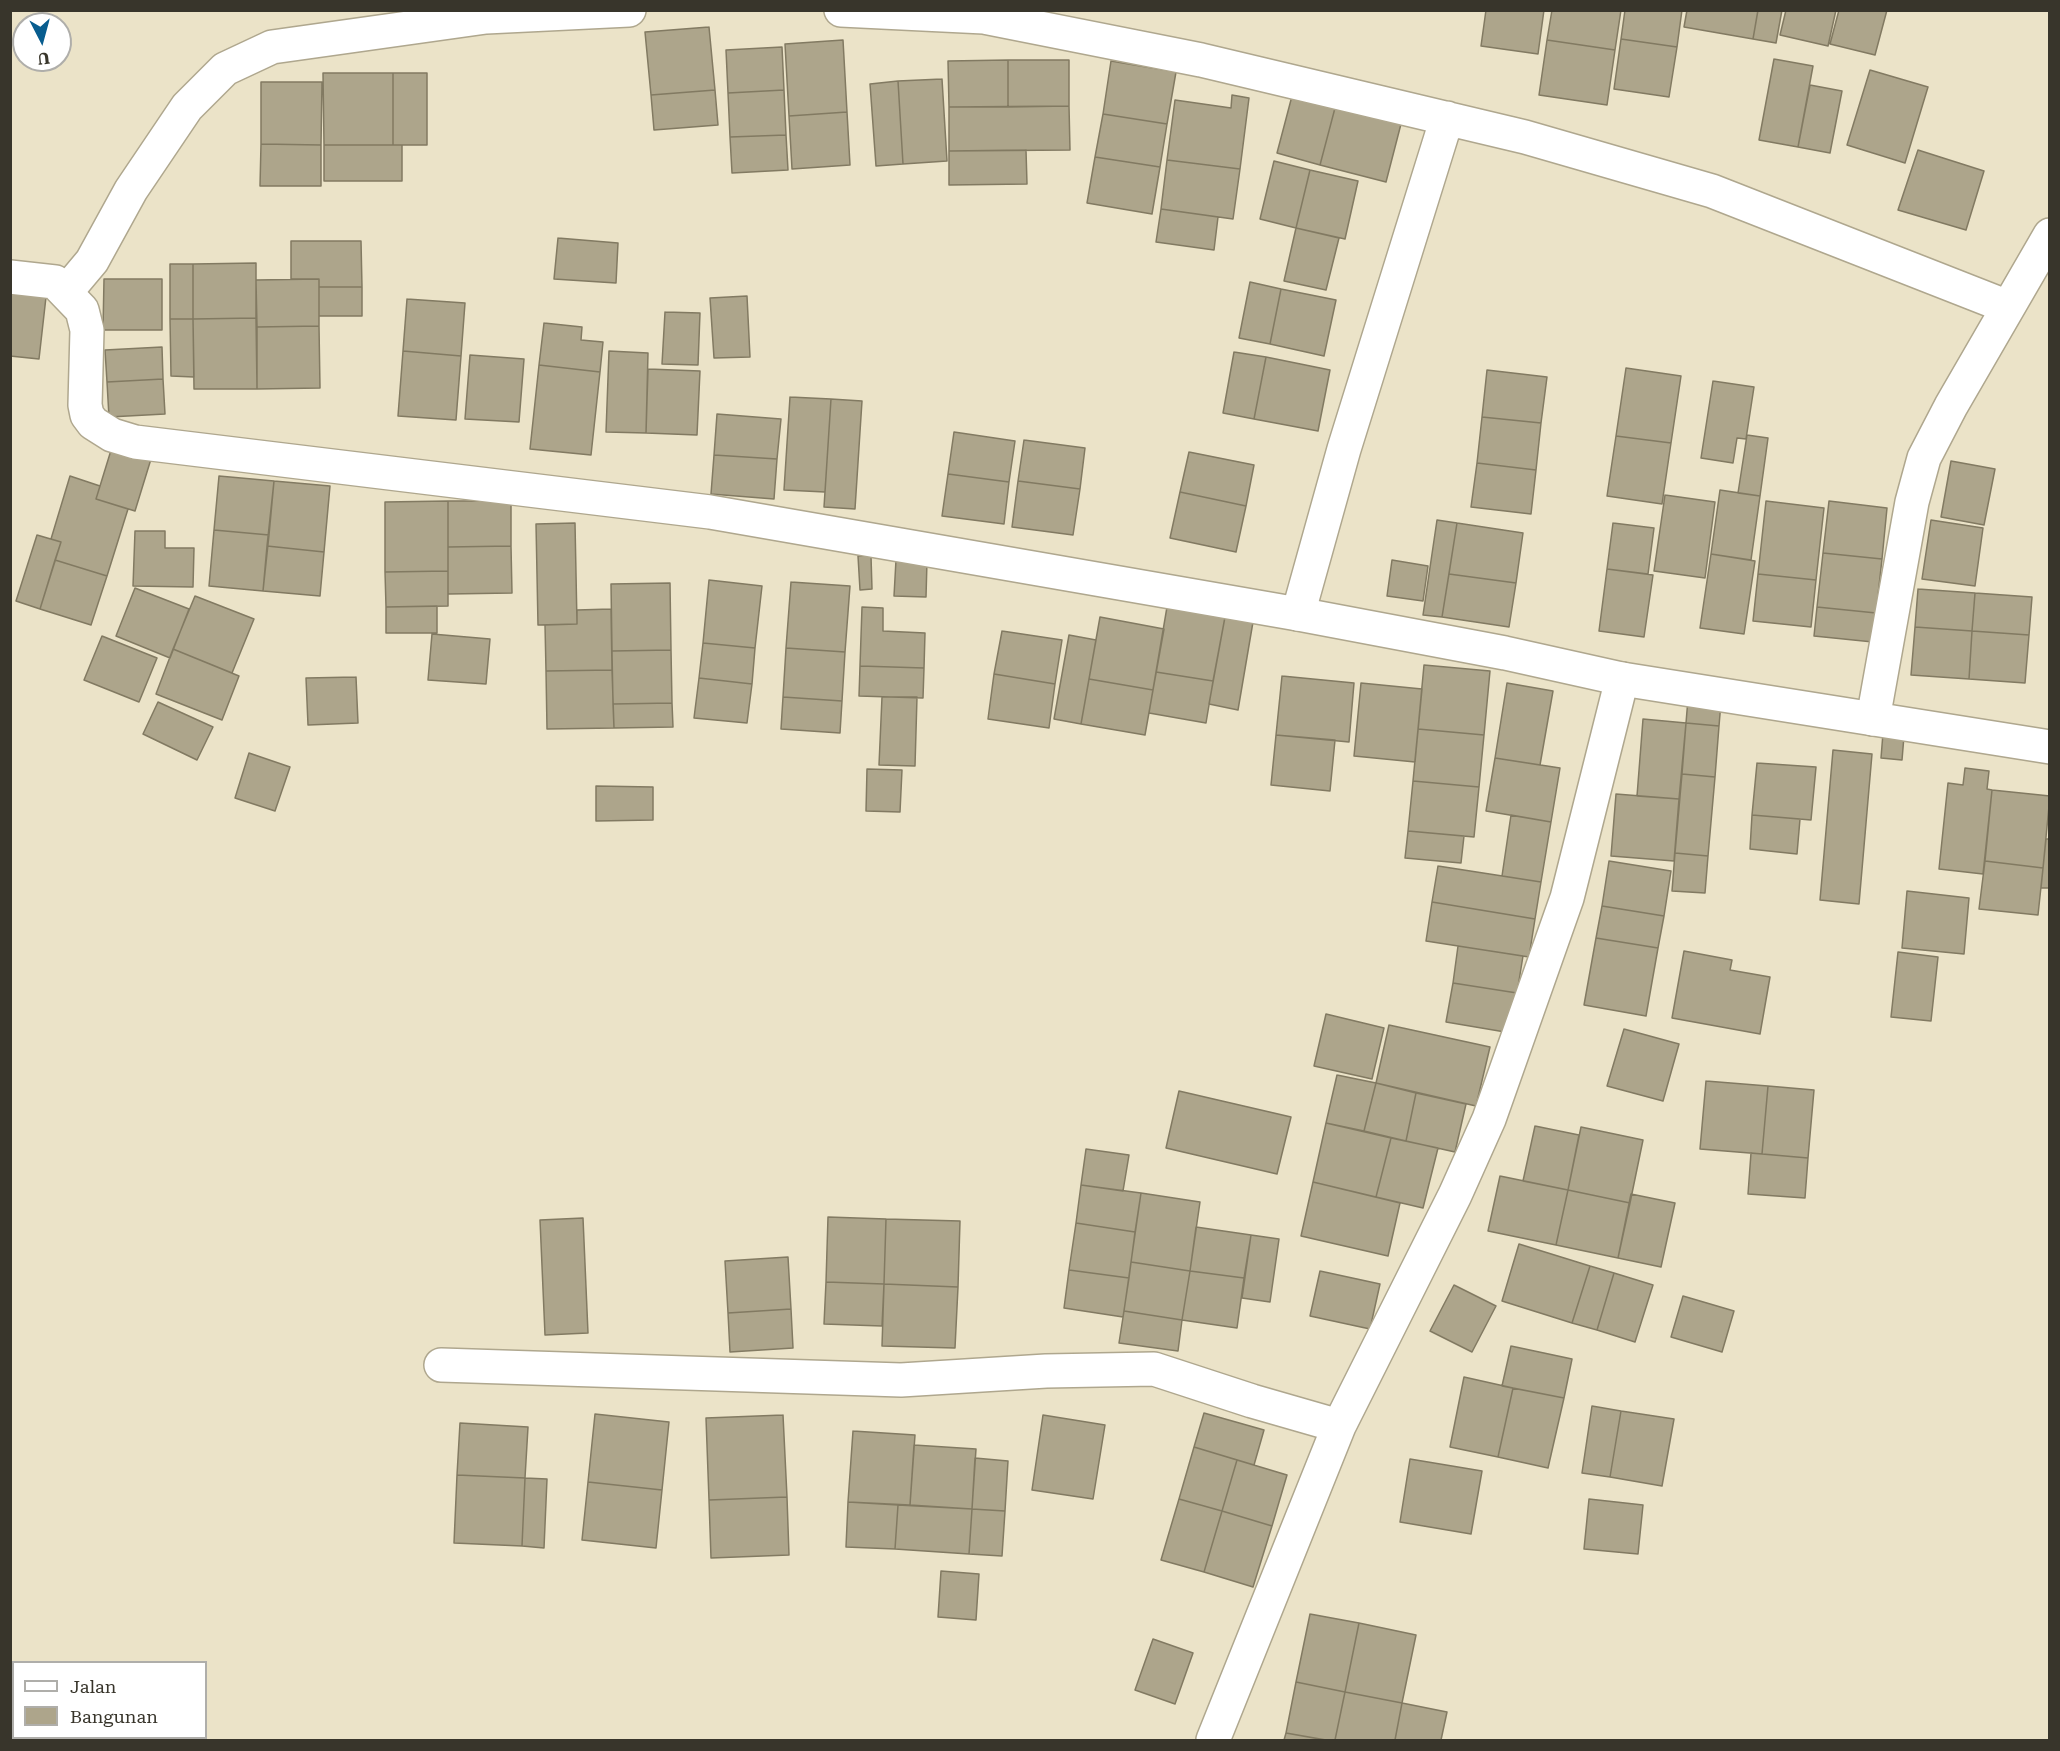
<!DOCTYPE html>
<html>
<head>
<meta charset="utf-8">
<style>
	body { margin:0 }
	#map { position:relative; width:2060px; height:1751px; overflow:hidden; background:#ebe3c8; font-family:"Roboto Serif",serif }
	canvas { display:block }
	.frame { position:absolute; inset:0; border:12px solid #38352b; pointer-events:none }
	.legend { position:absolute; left:12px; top:1661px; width:195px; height:78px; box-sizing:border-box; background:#fff; border:2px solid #afaeaa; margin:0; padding:8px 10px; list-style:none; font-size:18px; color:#38352b }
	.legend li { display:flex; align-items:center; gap:12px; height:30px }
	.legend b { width:30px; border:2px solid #afaeaa }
	.north { position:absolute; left:12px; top:12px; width:60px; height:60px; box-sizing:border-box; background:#fff; border:2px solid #afaeaa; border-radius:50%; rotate:174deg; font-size:16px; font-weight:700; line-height:24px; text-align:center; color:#38352b }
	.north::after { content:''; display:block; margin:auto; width:21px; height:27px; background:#085d8f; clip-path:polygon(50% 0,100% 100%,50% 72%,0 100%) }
</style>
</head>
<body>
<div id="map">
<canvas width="2060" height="1751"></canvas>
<div class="frame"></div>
<ul class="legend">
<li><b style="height:8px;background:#fff"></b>Jalan</li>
<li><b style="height:16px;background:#ada58b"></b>Bangunan</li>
</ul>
<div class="north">U</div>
</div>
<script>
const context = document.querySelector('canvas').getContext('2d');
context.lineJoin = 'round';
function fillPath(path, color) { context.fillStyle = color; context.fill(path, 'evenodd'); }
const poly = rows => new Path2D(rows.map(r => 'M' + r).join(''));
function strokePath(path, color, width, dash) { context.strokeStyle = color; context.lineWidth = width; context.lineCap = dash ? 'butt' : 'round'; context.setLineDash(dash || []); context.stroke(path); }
const building = poly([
	[1486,10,1544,10,1538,54,1481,46,1486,10],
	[1552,10,1621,10,1615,50,1547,40,1552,10],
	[1625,10,1682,10,1677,47,1621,39,1625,10],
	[1687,10,1758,10,1753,39,1684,27,1687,10],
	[1758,10,1782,10,1776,43,1753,39,1758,10],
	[1786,10,1836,10,1828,46,1780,35,1786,10],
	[1839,10,1887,10,1875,55,1830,44,1839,10],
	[709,27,715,90,651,95,645,32,709,27],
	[1621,39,1677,47,1669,97,1614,89,1621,39],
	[843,40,847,112,789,116,785,44,843,40],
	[1547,40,1615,50,1607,105,1539,95,1547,40],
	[782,47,784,90,728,93,726,50,782,47],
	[1774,59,1813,66,1798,147,1759,140,1774,59],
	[1008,60,1008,107,949,107,948,61,1008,60],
	[1008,60,1069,60,1069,106,1008,107,1008,60],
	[1111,61,1176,72,1167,124,1103,114,1111,61],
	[1870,70,1928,87,1905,163,1847,145,1870,70],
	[323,73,393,73,393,145,324,145,323,73],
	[393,73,427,73,427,145,393,145,393,73],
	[942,79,947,161,903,164,898,81,942,79],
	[898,81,903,164,876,166,870,84,898,81],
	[261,82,322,82,321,145,261,144,261,82],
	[1810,85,1842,91,1830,153,1798,147,1810,85],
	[715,90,718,125,654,130,651,95,715,90],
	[784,90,786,135,730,137,728,93,784,90],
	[1232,95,1249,98,1240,169,1167,160,1175,100,1231,108,1232,95],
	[1292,96,1335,108,1320,165,1277,153,1292,96],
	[1069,106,1070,150,949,151,949,107,1069,106],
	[1335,108,1401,124,1386,182,1320,165,1335,108],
	[847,112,850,165,792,169,789,116,847,112],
	[1103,114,1167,124,1160,167,1095,157,1103,114],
	[786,135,788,170,732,173,730,137,786,135],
	[261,144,321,145,321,186,260,186,261,144],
	[324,145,402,145,402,181,324,181,324,145],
	[1026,150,1027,184,949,185,949,151,1026,150],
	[1918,150,1984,171,1966,230,1898,210,1918,150],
	[1095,157,1160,167,1152,214,1087,203,1095,157],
	[1167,160,1240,169,1233,219,1161,209,1167,160],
	[1274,161,1310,170,1296,228,1260,219,1274,161],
	[1310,170,1358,181,1345,239,1296,228,1310,170],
	[1161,209,1218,217,1214,250,1156,242,1161,209],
	[1296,228,1339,238,1326,290,1284,281,1296,228],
	[558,238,618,243,616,283,554,279,558,238],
	[291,241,361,241,362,287,319,287,319,279,291,279,291,241],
	[256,263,256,318,193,319,193,264,256,263],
	[170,264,193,264,193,319,170,319,170,264],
	[104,279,162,279,162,330,103,330,104,279],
	[319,279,319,326,257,327,256,280,319,279],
	[1250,282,1281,289,1270,344,1239,338,1250,282],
	[319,287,362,287,362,316,319,316,319,287],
	[1281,289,1336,300,1324,356,1270,344,1281,289],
	[10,294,46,297,39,359,10,356,10,294],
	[747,296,750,357,714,358,710,298,747,296],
	[407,299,465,303,461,356,403,351,407,299],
	[665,312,700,313,698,365,662,364,665,312],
	[256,318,257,389,194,389,193,319,256,318],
	[170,319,193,319,194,377,171,376,170,319],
	[544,323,582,327,581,340,603,342,600,372,539,365,544,323],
	[319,326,320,388,257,389,257,327,319,326],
	[162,347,163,379,107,382,105,350,162,347],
	[403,351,461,356,456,420,398,416,403,351],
	[609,351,648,353,646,433,606,432,609,351],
	[1234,352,1266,357,1254,419,1223,413,1234,352],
	[470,355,524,359,519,422,465,419,470,355],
	[1266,357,1330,370,1318,431,1254,419,1266,357],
	[539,365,600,372,591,455,530,449,539,365],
	[1626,368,1681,376,1671,443,1616,436,1626,368],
	[648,369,700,371,697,435,646,433,648,369],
	[1487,370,1547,377,1541,423,1482,417,1487,370],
	[163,379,165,414,109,417,107,382,163,379],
	[1713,381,1754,387,1746,439,1737,438,1733,463,1701,458,1713,381],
	[790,397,831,399,825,492,784,490,790,397],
	[831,399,862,401,855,509,824,507,831,399],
	[717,414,781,419,777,459,714,455,717,414],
	[1482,417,1541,423,1536,470,1477,463,1482,417],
	[954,432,1015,441,1009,482,948,474,954,432],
	[1747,435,1768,438,1760,496,1738,493,1747,435],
	[1616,436,1671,443,1662,504,1607,496,1616,436],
	[1024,440,1085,448,1080,489,1018,481,1024,440],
	[112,447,151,459,135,511,96,499,112,447],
	[1189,452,1254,465,1246,506,1180,492,1189,452],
	[714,455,777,459,774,499,711,494,714,455],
	[1951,461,1995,469,1984,525,1941,517,1951,461],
	[1477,463,1536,470,1531,514,1471,507,1477,463],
	[948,474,1009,482,1004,524,942,516,948,474],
	[70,476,100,486,96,499,128,509,107,576,55,560,61,542,51,539,70,476],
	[219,476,274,481,269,535,214,530,219,476],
	[274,481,330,486,324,552,267,546,274,481],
	[1018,481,1080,489,1073,535,1012,527,1018,481],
	[1720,490,1760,496,1751,560,1711,554,1720,490],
	[1180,492,1246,506,1236,552,1170,538,1180,492],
	[1665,495,1715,502,1705,578,1654,571,1665,495],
	[448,501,448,571,385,572,385,502,448,501],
	[448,501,511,501,511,546,448,547,448,501],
	[1766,501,1824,508,1816,580,1758,574,1766,501],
	[1829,501,1887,508,1882,559,1823,553,1829,501],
	[1437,520,1457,523,1442,617,1423,615,1437,520],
	[1931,520,1983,528,1975,586,1922,579,1931,520],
	[575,523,577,624,538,625,536,524,575,523],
	[1457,523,1523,533,1516,583,1449,574,1457,523],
	[1613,523,1654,528,1648,574,1607,569,1613,523],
	[214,530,269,535,263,591,209,586,214,530],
	[135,531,165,531,165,548,194,548,193,587,133,586,135,531],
	[37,535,61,542,40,609,16,601,37,535],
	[267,546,324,552,320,596,263,591,267,546],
	[511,546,512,593,448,594,448,547,511,546],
	[1823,553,1882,559,1876,613,1817,607,1823,553],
	[1711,554,1755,561,1744,634,1700,628,1711,554],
	[858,556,871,556,872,589,860,590,858,556],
	[55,560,107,576,91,625,40,609,55,560],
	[896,560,927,561,926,597,894,596,896,560],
	[1392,560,1428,566,1423,601,1387,596,1392,560],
	[1607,569,1653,575,1644,637,1599,631,1607,569],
	[448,571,448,606,386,607,385,572,448,571],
	[1449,574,1516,583,1509,627,1442,617,1449,574],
	[1758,574,1816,580,1811,627,1753,621,1758,574],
	[709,580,762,586,755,648,703,643,709,580],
	[791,582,850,586,845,652,786,648,791,582],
	[670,583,671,650,612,651,611,584,670,583],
	[135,588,189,609,170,658,116,636,135,588],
	[1918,589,1975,593,1972,631,1915,627,1918,589],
	[1975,593,2032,597,2029,635,1972,631,1975,593],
	[195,596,254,619,232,673,173,649,195,596],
	[437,606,437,633,386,633,386,607,437,606],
	[862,607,883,608,883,631,925,633,924,668,860,666,862,607],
	[1167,607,1225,617,1213,681,1156,672,1167,607],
	[1817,607,1876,613,1873,642,1814,636,1817,607],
	[611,609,612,670,546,671,545,625,577,624,577,610,611,609],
	[1100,617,1164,629,1153,690,1089,679,1100,617],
	[1225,617,1253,622,1238,710,1209,704,1225,617],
	[1915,627,1972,631,1969,679,1911,675,1915,627],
	[1002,631,1062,640,1055,684,994,674,1002,631],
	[1972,631,2029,635,2025,683,1969,679,1972,631],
	[432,634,490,639,486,684,428,680,432,634],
	[1069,635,1096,640,1081,724,1054,719,1069,635],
	[102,636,157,658,139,702,84,680,102,636],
	[703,643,755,648,752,684,699,678,703,643],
	[786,648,845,652,842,701,783,697,786,648],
	[173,649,239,676,222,720,156,694,173,649],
	[671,650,672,703,613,704,612,651,671,650],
	[1424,665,1490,671,1484,735,1418,729,1424,665],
	[860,666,924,668,923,698,859,696,860,666],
	[612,670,614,728,547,729,546,671,612,670],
	[1156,672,1213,681,1206,723,1149,713,1156,672],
	[994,674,1055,684,1049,728,988,719,994,674],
	[1282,676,1354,683,1349,742,1276,735,1282,676],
	[356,677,358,723,308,725,306,678,356,677],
	[699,678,752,684,747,723,694,718,699,678],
	[1089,679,1153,690,1145,735,1081,724,1089,679],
	[1361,683,1422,689,1415,762,1354,756,1361,683],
	[1507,683,1553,691,1540,765,1495,758,1507,683],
	[783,697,842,701,840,733,781,729,783,697],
	[882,697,917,697,915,766,879,765,882,697],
	[1688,699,1721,702,1719,726,1686,723,1688,699],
	[158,702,213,727,197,760,143,734,158,702],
	[672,703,673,727,614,728,613,704,672,703],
	[1643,719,1686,723,1679,799,1637,796,1643,719],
	[1686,723,1719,726,1715,777,1682,774,1686,723],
	[1418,729,1484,735,1479,787,1413,781,1418,729],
	[1883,733,1904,736,1902,760,1881,758,1883,733],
	[1276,735,1335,740,1330,791,1271,785,1276,735],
	[1833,750,1872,754,1859,904,1820,900,1833,750],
	[249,753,290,767,275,811,235,798,249,753],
	[1495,758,1560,768,1551,822,1486,811,1495,758],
	[1757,763,1816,767,1811,820,1752,815,1757,763],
	[1965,768,1989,771,1987,789,1992,790,1983,874,1939,869,1948,783,1963,785,1965,768],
	[867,769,902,770,900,812,866,811,867,769],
	[1682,774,1715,777,1708,856,1675,853,1682,774],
	[1413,781,1479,787,1474,837,1408,831,1413,781],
	[596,786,653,787,653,820,596,821,596,786],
	[1992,790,2050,796,2043,868,1985,861,1992,790],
	[1616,794,1679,799,1674,861,1611,856,1616,794],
	[1511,815,1551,822,1541,882,1502,876,1511,815],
	[1752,815,1800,819,1797,854,1750,849,1752,815],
	[1408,831,1464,836,1461,863,1405,858,1408,831],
	[2046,839,2050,839,2050,888,2041,888,2046,839],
	[1675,853,1708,856,1705,893,1672,891,1675,853],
	[1609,861,1671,871,1664,916,1602,906,1609,861],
	[1985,861,2043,868,2038,915,1979,909,1985,861],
	[1438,866,1541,882,1535,919,1432,902,1438,866],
	[1907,891,1969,898,1964,954,1902,948,1907,891],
	[1432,902,1535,919,1529,957,1426,941,1432,902],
	[1602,906,1664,916,1658,948,1596,938,1602,906],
	[1596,938,1658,948,1646,1016,1584,1005,1596,938],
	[1458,946,1523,956,1517,993,1453,983,1458,946],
	[1684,951,1732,960,1730,970,1770,977,1760,1034,1672,1018,1684,951],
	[1898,952,1938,957,1931,1021,1891,1017,1898,952],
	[1453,983,1517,993,1511,1033,1446,1022,1453,983],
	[1326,1014,1384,1028,1372,1079,1314,1066,1326,1014],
	[1389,1025,1490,1047,1476,1106,1376,1083,1389,1025],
	[1624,1029,1679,1044,1663,1101,1607,1086,1624,1029],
	[1337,1075,1376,1083,1364,1131,1326,1123,1337,1075],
	[1706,1081,1768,1086,1762,1154,1700,1149,1706,1081],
	[1376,1083,1416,1093,1406,1141,1364,1131,1376,1083],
	[1768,1086,1814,1090,1808,1158,1762,1154,1768,1086],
	[1179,1091,1291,1117,1277,1174,1166,1148,1179,1091],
	[1416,1093,1466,1104,1455,1152,1406,1141,1416,1093],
	[1326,1123,1391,1138,1376,1197,1313,1182,1326,1123],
	[1535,1126,1579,1135,1568,1190,1523,1181,1535,1126],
	[1581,1127,1643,1140,1630,1203,1568,1190,1581,1127],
	[1391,1138,1438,1148,1423,1208,1376,1197,1391,1138],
	[1086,1149,1129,1155,1123,1191,1081,1185,1086,1149],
	[1751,1153,1808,1158,1805,1198,1748,1194,1751,1153],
	[1500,1176,1568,1190,1556,1245,1488,1231,1500,1176],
	[1313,1182,1400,1203,1388,1256,1301,1236,1313,1182],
	[1081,1185,1141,1193,1135,1232,1076,1223,1081,1185],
	[1568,1190,1630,1203,1618,1258,1556,1245,1568,1190],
	[1141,1193,1200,1202,1190,1271,1131,1262,1141,1193],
	[1631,1194,1675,1203,1661,1267,1618,1258,1631,1194],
	[828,1217,886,1219,884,1284,826,1282,828,1217],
	[583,1218,588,1333,545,1335,540,1220,583,1218],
	[886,1219,960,1221,958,1287,884,1284,886,1219],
	[1076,1223,1135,1232,1129,1278,1069,1270,1076,1223],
	[1196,1227,1251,1235,1244,1278,1190,1271,1196,1227],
	[1251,1235,1279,1239,1270,1302,1242,1298,1251,1235],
	[1519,1244,1590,1266,1572,1323,1502,1301,1519,1244],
	[788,1257,791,1309,728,1313,725,1261,788,1257],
	[1131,1262,1190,1271,1182,1320,1124,1311,1131,1262],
	[1590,1266,1614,1273,1597,1330,1572,1323,1590,1266],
	[1069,1270,1129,1278,1123,1317,1064,1308,1069,1270],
	[1190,1271,1244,1278,1237,1328,1182,1320,1190,1271],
	[1320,1271,1380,1284,1370,1329,1310,1316,1320,1271],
	[1614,1273,1653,1285,1635,1342,1597,1330,1614,1273],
	[826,1282,884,1284,882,1326,824,1324,826,1282],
	[884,1284,958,1287,955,1348,882,1346,884,1284],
	[1454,1285,1496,1306,1472,1352,1430,1331,1454,1285],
	[1683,1296,1734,1311,1722,1352,1671,1337,1683,1296],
	[791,1309,793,1348,730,1352,728,1313,791,1309],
	[1124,1311,1182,1320,1178,1351,1119,1343,1124,1311],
	[1511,1346,1572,1359,1564,1398,1502,1386,1511,1346],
	[1464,1377,1513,1388,1498,1457,1450,1447,1464,1377],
	[1513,1388,1564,1398,1548,1468,1498,1457,1513,1388],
	[1592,1406,1621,1411,1610,1477,1582,1473,1592,1406],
	[1621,1411,1674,1419,1662,1486,1610,1477,1621,1411],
	[1204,1413,1264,1430,1254,1465,1194,1447,1204,1413],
	[595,1414,669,1422,662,1490,588,1482,595,1414],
	[783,1415,787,1497,709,1500,706,1418,783,1415],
	[1043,1415,1105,1425,1093,1499,1032,1490,1043,1415],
	[460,1423,528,1427,525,1478,457,1475,460,1423],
	[853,1431,915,1435,910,1505,848,1502,853,1431],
	[914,1445,976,1449,972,1509,910,1505,914,1445],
	[1194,1447,1237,1460,1222,1511,1179,1499,1194,1447],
	[975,1458,1008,1461,1005,1511,972,1509,975,1458],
	[1410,1459,1482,1471,1471,1534,1400,1522,1410,1459],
	[1237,1460,1287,1475,1272,1526,1222,1511,1237,1460],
	[457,1475,525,1478,522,1546,454,1543,457,1475],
	[525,1478,547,1479,544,1548,522,1546,525,1478],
	[588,1482,662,1490,656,1548,582,1540,588,1482],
	[787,1497,789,1555,711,1558,709,1500,787,1497],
	[1179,1499,1222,1511,1204,1572,1161,1560,1179,1499],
	[1589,1499,1643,1505,1638,1554,1584,1549,1589,1499],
	[848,1502,898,1505,895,1549,846,1547,848,1502],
	[898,1505,972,1509,969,1554,895,1549,898,1505],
	[972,1509,1005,1511,1002,1556,969,1554,972,1509],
	[1222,1511,1272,1526,1253,1587,1204,1572,1222,1511],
	[941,1571,979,1574,976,1620,938,1617,941,1571],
	[1310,1614,1359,1623,1345,1692,1296,1682,1310,1614],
	[1359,1623,1416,1635,1402,1703,1345,1692,1359,1623],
	[1153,1639,1193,1653,1175,1704,1135,1690,1153,1639],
	[1296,1682,1345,1692,1335,1740,1325,1740,1286,1733,1296,1682],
	[1345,1692,1402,1703,1395,1740,1335,1740,1345,1692],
	[1402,1703,1447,1712,1441,1740,1395,1740,1402,1703],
	[1286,1733,1326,1740,1284,1740,1286,1733]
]);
const street = poly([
	[841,10,984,17,1201,60,1525,137,1712,191,2008,307],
	[66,292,92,261,131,190,187,107,225,69,272,47,486,17,629,10],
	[1298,614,1344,449,1447,118],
	[1873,719,1912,502,1924,458,1951,406,2050,235],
	[441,1365,901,1380,1046,1371,1154,1369,1252,1401,1339,1426],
	[1213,1740,1339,1426,1455,1195,1489,1119,1567,898,1622,679]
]);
const secondary = poly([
	[10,277,55,282,82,310,87,330,85,405,87,415,93,423,112,435,135,442,710,512,1298,614,1505,653,1622,679,2050,747]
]);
fillPath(building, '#ada58b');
strokePath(building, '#827a62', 1.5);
strokePath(street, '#afa78e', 36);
strokePath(secondary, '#afa78e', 36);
strokePath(street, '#fff', 33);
strokePath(secondary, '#fff', 33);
</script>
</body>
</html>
